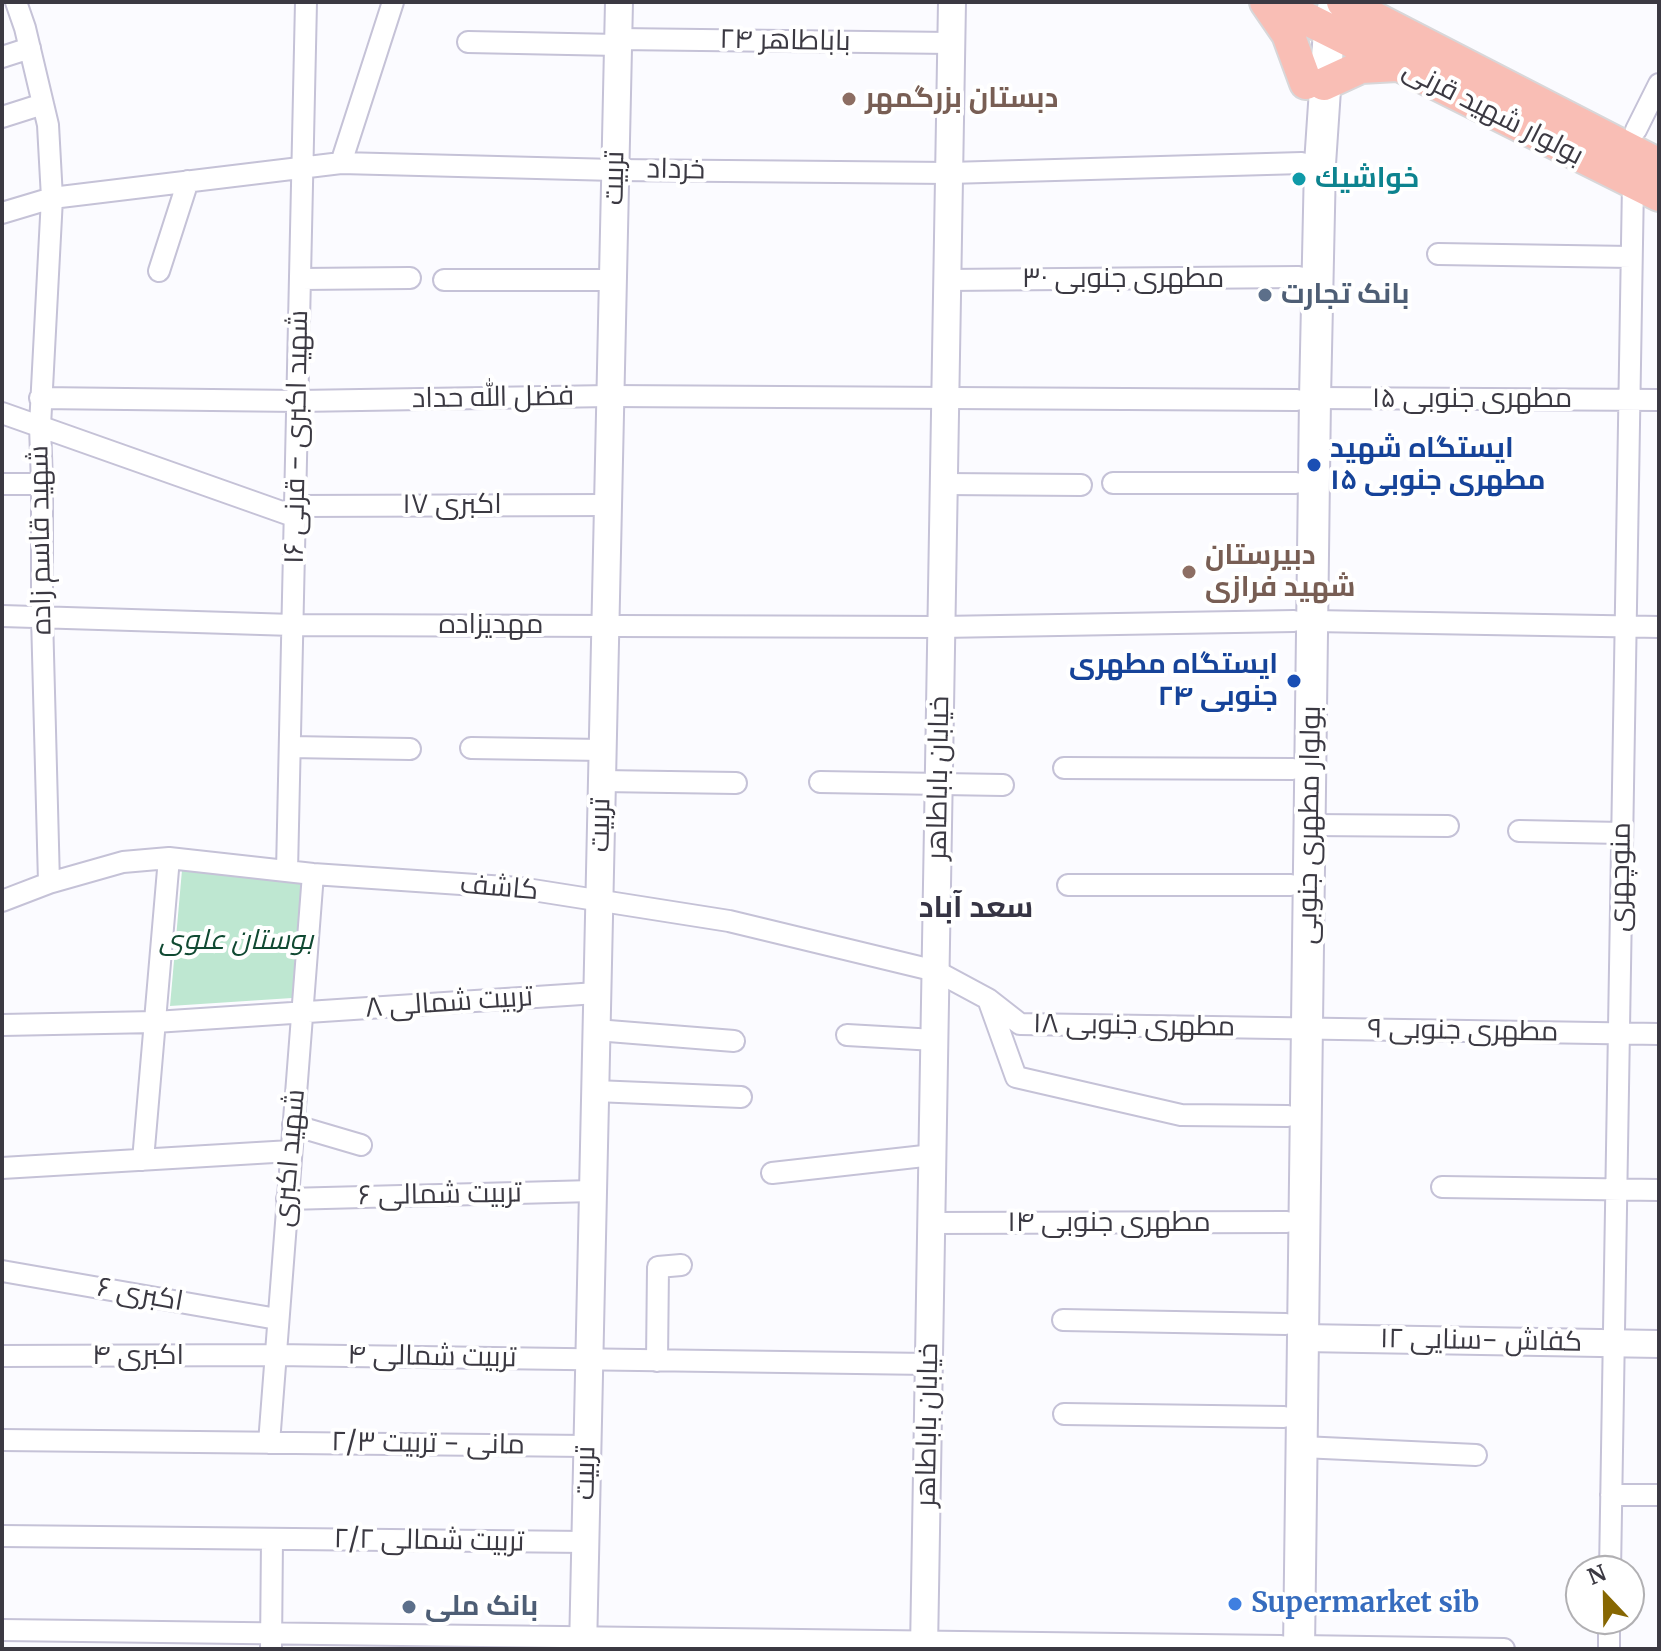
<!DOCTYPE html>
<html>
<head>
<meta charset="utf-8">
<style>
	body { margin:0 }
	#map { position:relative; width:1661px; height:1651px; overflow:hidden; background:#fbfbff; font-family:Merriweather,serif }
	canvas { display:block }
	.frame { position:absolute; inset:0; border:4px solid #3b3942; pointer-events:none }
	.north { position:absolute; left:1565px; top:1555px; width:80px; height:80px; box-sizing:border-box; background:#fff; border:2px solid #b1b0b3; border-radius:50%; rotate:338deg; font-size:22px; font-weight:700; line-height:32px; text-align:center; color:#3b3942 }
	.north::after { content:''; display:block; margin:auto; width:28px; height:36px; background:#876702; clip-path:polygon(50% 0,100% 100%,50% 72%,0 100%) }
</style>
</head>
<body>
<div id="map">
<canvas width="1661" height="1651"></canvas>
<div class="frame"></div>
<div class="north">N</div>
</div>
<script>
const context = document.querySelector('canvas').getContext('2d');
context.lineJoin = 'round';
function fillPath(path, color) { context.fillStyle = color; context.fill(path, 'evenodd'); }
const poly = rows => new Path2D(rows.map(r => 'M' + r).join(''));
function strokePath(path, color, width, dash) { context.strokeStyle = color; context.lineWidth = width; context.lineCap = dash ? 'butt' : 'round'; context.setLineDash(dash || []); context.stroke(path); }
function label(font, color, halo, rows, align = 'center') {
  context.font = font + ' Merriweather,Cairo,serif'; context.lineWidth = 8; context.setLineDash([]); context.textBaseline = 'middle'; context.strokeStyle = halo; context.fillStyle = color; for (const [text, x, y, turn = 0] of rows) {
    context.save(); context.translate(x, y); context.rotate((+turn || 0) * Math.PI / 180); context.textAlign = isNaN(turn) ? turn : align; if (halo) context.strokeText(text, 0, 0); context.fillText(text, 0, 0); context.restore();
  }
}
const green = poly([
	[182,870,301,884,292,998,170,1006]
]);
const minor = poly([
	[16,2,25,28,48,125,52,198,40,426,42,484,42,616,49,883],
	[618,39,951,43],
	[468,42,618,45],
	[2,57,30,48],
	[2,117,43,104],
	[1636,130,1659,84],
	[341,163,393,2],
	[2,213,52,198,341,163,615,170,949,173,1302,163],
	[1438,254,1631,257],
	[159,271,188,181],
	[301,279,410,278],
	[444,280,613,280],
	[947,280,1299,277],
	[40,398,298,401,610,396,1297,400],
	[1315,398,1659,400],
	[2,413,296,517],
	[1113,483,1296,483],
	[2,484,42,484],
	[944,484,1081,485],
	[296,506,608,505],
	[2,616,293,625,941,627,1294,621],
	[1313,621,1659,627],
	[290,747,410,749],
	[471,748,603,750],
	[1064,768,1293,769],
	[602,781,736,783],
	[820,782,1003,785],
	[1310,825,1448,826],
	[1519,831,1622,833],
	[287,871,306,2],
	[1068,885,1291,885],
	[2,901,49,883,123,862,169,858,313,874,520,888,729,921,936,971,988,999,1020,1024,1659,1034],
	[988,999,1016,1077,1181,1115,1288,1116],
	[2,1025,155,1022,597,993],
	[596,1030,734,1041],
	[847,1035,935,1040],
	[595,1091,741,1097],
	[293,1125,361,1145],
	[143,1160,169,858],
	[2,1168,291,1151],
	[772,1173,933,1155],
	[1442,1187,1659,1190],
	[287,1199,593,1191],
	[932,1223,1287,1222],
	[2,1271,277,1319],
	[1063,1320,1286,1324],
	[2,1356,275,1355,929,1364],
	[657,1361,658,1267,681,1265],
	[1064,1414,1284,1417],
	[2,1440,587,1446],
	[269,1443,313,874],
	[1302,1447,1476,1455],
	[1611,1495,1659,1495],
	[2,1536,585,1542],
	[1610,1571,1633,183],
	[2,1630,1281,1646],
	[1299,1646,1504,1649],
	[271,1649,272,1539],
	[1609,1649,1609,1619]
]);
const tertiary = poly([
	[1303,1338,1659,1344],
	[583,1649,619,2],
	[924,1649,952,2]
]);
const secondary = poly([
	[1299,1649,1315,398,1320,164,1329,30,1333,8]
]);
const primary = poly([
	[1266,2,1288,34,1306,83],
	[1273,2,1659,195],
	[1343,2,1659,165],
	[1324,84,1361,67,1397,65]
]);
const markers = [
	[849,99,8,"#8d6e63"],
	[1299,179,8,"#0f9aa8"],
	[1265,295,8,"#5c6f8a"],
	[1314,465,8,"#1a4fb4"],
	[1189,572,8,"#8d6e63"],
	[1294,681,8,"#1a4fb4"],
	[1235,1604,8,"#3f7fe0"],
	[409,1607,8,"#5c6f8a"]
];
const streetNames = [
	["باباطاهر ۲۴",785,41,1],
	["بولوار شهید قرنی",1493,113,27],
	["خرداد",676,170,1],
	["تربیت",615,178,-89],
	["مطهری جنوبی ۳۰",1123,279],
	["فضل الله حداد",493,398,-1],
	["مطهری جنوبی ۱۵",1472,399],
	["شهید اکبری - قرنی ۱۶",297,437,-89],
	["اکبری ۱۷",452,505],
	["شهید قاسم زاده",41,540,-91],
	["مهدیزاده",491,625],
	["خیابان باباطاهر",939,778,-89],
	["تربیت",601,825,-89],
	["بولوار مطهری جنوبی",1310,825,-89],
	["منوچهری",1621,877,-89],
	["کاشف",499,888,5],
	["تربیت شمالی ۸",449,1003,-4],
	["مطهری جنوبی ۱۸",1134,1026,1],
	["مطهری جنوبی ۹",1463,1031,1],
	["شهید اکبری",290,1158,-85],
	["تربیت شمالی ۶",440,1195,-1],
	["مطهری جنوبی ۱۴",1109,1223],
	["اکبری ۶",140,1295,10],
	["کفاش -سنایی ۱۲",1481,1341,1],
	["اکبری ۴",138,1356],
	["تربیت شمالی ۴",432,1357,1],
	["خیابان باباطاهر",928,1425,-89],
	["مانی - تربیت ۲/۳",428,1444,1],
	["تربیت",586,1473,-89],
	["تربیت شمالی ۲/۲",429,1541,1]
];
const educationNames = [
	["دبستان بزرگمهر",865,99],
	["دبیرستان",1205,556],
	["شهید فرازی",1205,588]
];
const cultureNames = [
	["خواشيك",1315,179]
];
const serviceNames = [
	["بانک تجارت",1281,295],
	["بانک ملی",425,1607]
];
const transitNames = [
	["ایستگاه شهید",1330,449],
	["مطهری جنوبی ۱۵",1330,481],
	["ایستگاه مطهری",1278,665,"right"],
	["جنوبی ۲۴",1278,697,"right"]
];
const parkNames = [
	["بوستان علوی",236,941]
];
const shopNames = [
	["Supermarket sib",1251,1604]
];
const neighbourhoodNames = [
	["سعد آباد",976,909]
];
fillPath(green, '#bee7d1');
strokePath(minor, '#c5c2d7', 24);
strokePath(tertiary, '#c5c2d7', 30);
strokePath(secondary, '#c5c2d7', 34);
strokePath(primary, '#d8d7d9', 36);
strokePath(minor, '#fff', 20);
strokePath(tertiary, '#fff', 26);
strokePath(secondary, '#fff', 30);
strokePath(primary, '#f9beb5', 32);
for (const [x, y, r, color] of markers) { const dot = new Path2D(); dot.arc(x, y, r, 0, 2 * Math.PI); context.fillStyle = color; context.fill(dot); strokePath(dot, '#fff', 3); }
label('28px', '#3b3942', '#fff', streetNames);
label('bold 28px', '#785e54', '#fff', educationNames, 'left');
label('bold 28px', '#0d838f', '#fff', cultureNames, 'left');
label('bold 28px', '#4e5e75', '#fff', serviceNames, 'left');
label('bold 28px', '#164399', '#fff', transitNames, 'left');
label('italic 28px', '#104932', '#fff', parkNames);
label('bold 28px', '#366cbe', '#fff', shopNames, 'left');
label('bold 30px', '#363444', '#fff', neighbourhoodNames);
</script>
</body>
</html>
